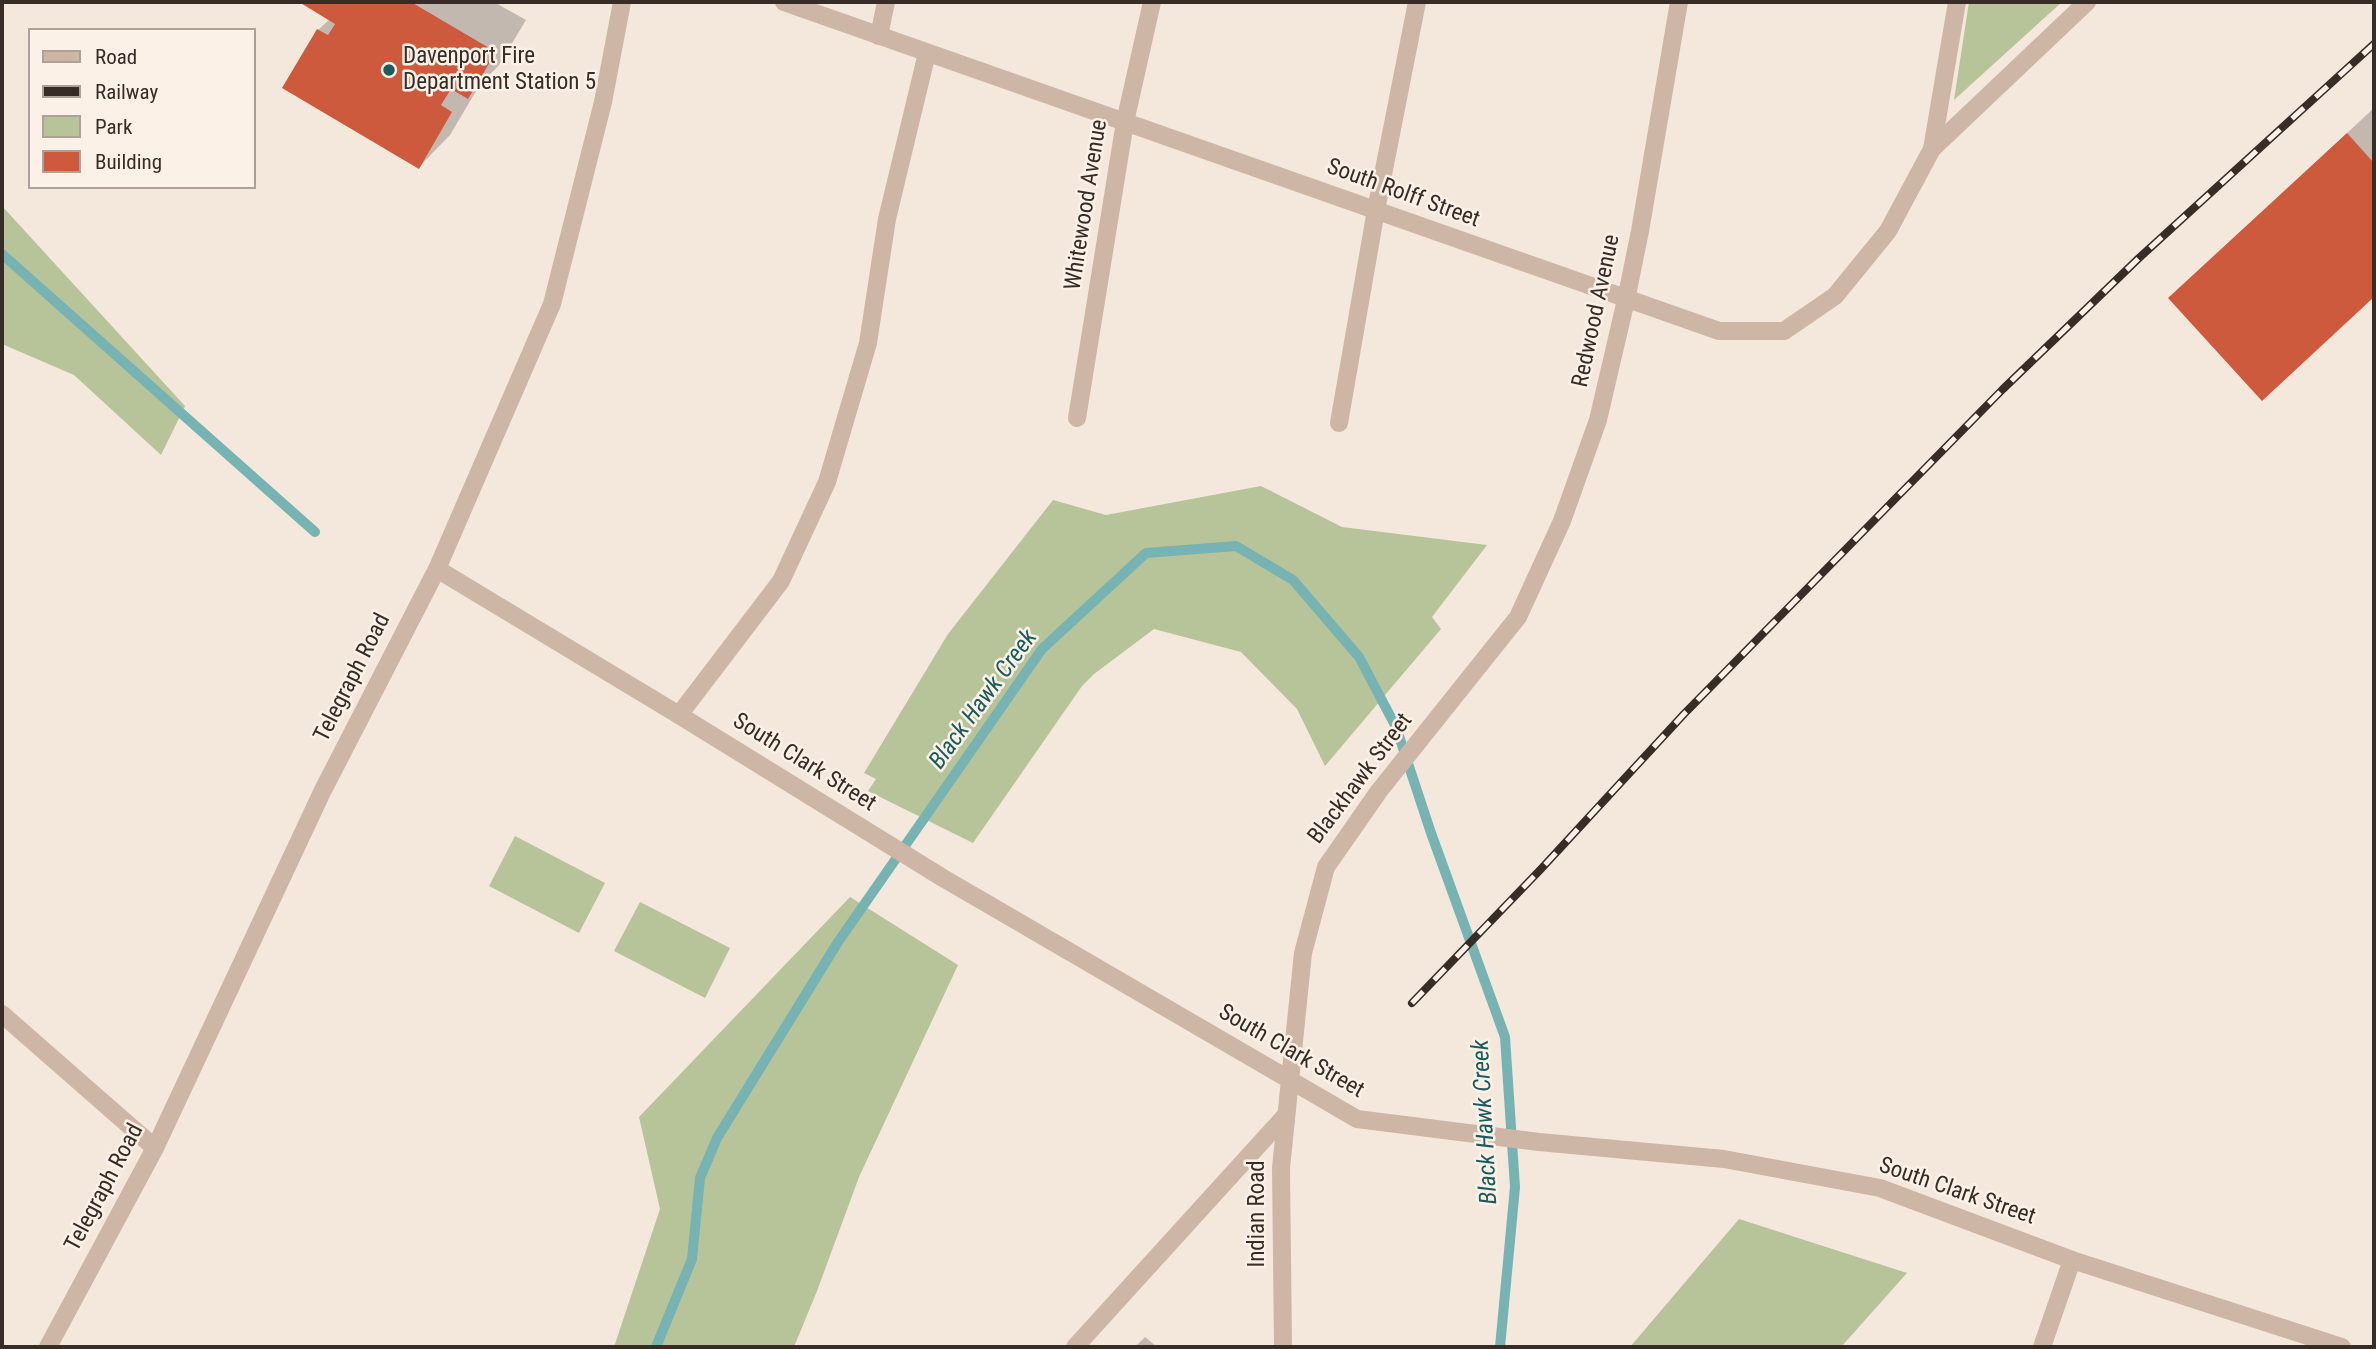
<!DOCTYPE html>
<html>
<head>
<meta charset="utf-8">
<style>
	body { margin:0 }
	#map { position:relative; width:2376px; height:1349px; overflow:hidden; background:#f4e7db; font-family:"Roboto Condensed",sans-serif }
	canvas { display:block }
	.frame { position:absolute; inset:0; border:4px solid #382c27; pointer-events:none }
	.legend { position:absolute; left:28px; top:28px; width:228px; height:161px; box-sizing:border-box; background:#fbf1e7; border:2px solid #ada29a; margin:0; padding:9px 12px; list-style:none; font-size:21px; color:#382c27 }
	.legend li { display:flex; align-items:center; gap:14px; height:35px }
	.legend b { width:35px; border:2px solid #ada29a }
</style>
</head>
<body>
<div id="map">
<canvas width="2376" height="1349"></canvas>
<div class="frame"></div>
<ul class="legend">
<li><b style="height:9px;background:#cdb6a6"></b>Road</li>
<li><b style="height:9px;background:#382c27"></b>Railway</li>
<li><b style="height:19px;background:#b7c499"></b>Park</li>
<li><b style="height:19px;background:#ce5a3e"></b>Building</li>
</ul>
</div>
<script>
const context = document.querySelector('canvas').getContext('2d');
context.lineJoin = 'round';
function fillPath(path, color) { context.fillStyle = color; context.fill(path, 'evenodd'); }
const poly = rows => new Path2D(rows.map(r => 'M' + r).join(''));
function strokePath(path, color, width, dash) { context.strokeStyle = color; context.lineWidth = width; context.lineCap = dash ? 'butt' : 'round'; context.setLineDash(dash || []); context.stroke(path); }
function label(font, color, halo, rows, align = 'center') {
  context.font = font + ' "Roboto Condensed",sans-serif'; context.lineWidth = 5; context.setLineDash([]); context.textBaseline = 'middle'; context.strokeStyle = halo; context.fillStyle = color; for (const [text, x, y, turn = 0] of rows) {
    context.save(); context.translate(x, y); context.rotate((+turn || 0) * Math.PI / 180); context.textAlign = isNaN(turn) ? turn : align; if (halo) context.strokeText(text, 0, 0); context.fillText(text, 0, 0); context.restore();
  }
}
const green = poly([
	[1969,2,2062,2,1954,100],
	[2,206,185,406,161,455,74,375,2,344],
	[1261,486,1342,527,1487,545,1432,617,1441,629,1325,766,1297,709,1241,652,1154,629,1094,674,1082,686,973,843,868,791,876,779,864,773,948,634,1053,500,1106,515],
	[515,836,605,883,579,933,489,886],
	[850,897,958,965,859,1177,817,1291,794,1347,614,1347,660,1209,639,1117],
	[640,902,730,948,705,998,614,951],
	[1739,1219,1907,1273,1841,1347,1630,1347]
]);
const shadow = poly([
	[302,2,494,2,526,20,499,65,479,86,450,135,419,167,318,30,330,19],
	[2374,108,2374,295,2262,399,2170,298],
	[1145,1337,1157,1347,1135,1347]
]);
const stream = poly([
	[2,254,315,532],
	[656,1347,692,1259,700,1178,717,1138,838,942,1042,649,1146,553,1236,546,1293,580,1359,657,1396,727,1431,833,1505,1037,1515,1187,1500,1347]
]);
const building = poly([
	[299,2,411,2,496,52,468,99,451,89,441,105,452,112,419,169,282,88,317,29,328,35,335,24],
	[2347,133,2374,163,2374,297,2262,401,2168,298]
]);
const service = poly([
	[879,36,886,2],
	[1932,149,1957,2],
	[1339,423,1376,210,1417,2],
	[679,715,781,581,827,482,868,343,887,219,927,53]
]);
const minor = poly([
	[784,2,1719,331,1784,331,1835,296,1888,231,1932,149,2087,2],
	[1077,418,1125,122,1152,2],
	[2,1014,155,1148],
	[1290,1080,1303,953,1326,867,1379,791,1518,617,1562,521,1598,420,1626,300,1640,231,1679,2],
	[1075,1347,1286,1115],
	[2042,1347,2072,1260]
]);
const tertiary = poly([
	[437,569,679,715,943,878,1357,1119,1539,1142,1724,1159,1880,1188,2072,1260,2342,1347],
	[48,1347,155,1148,323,790,437,569,552,304,603,102,622,2],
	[1283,1347,1281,1168,1290,1080]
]);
const rail = poly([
	[1412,1003,1541,869,1684,714,2003,389,2139,258,2374,44]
]);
const markers = [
	[389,70,7,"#1a5b5c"]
];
const poiNames = [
	["Davenport Fire",403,57],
	["Department Station 5",403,83]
];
const streetNames = [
	["South Rolff Street",1403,194,20],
	["Whitewood Avenue",1087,205,-81],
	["Redwood Avenue",1597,311,-78],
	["Telegraph Road",353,678,-63],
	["South Clark Street",804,763,32],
	["Blackhawk Street",1361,779,-53],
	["South Clark Street",1291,1052,30],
	["Telegraph Road",105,1188,-62],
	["South Clark Street",1957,1192,19],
	["Indian Road",1258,1214,-90]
];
const waterNames = [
	["Black Hawk Creek",984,700,-54],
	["Black Hawk Creek",1486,1122,-93]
];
fillPath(green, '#b7c499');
fillPath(shadow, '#0003');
strokePath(stream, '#77b3b2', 10);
fillPath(building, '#ce5a3e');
strokePath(service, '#cdb6a6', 18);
strokePath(minor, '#cdb6a6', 18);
strokePath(tertiary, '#cdb6a6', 18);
strokePath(rail, '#382c27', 8);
strokePath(rail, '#fbf1e7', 5, [16]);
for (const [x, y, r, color] of markers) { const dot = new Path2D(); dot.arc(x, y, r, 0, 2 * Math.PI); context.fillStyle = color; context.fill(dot); strokePath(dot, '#fbf1e7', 2.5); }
label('23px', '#382c27', '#fbf1e7', poiNames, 'left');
label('23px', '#382c27', '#fbf1e7', streetNames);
label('italic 24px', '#1a5b5c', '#fbf1e7', waterNames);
</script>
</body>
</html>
